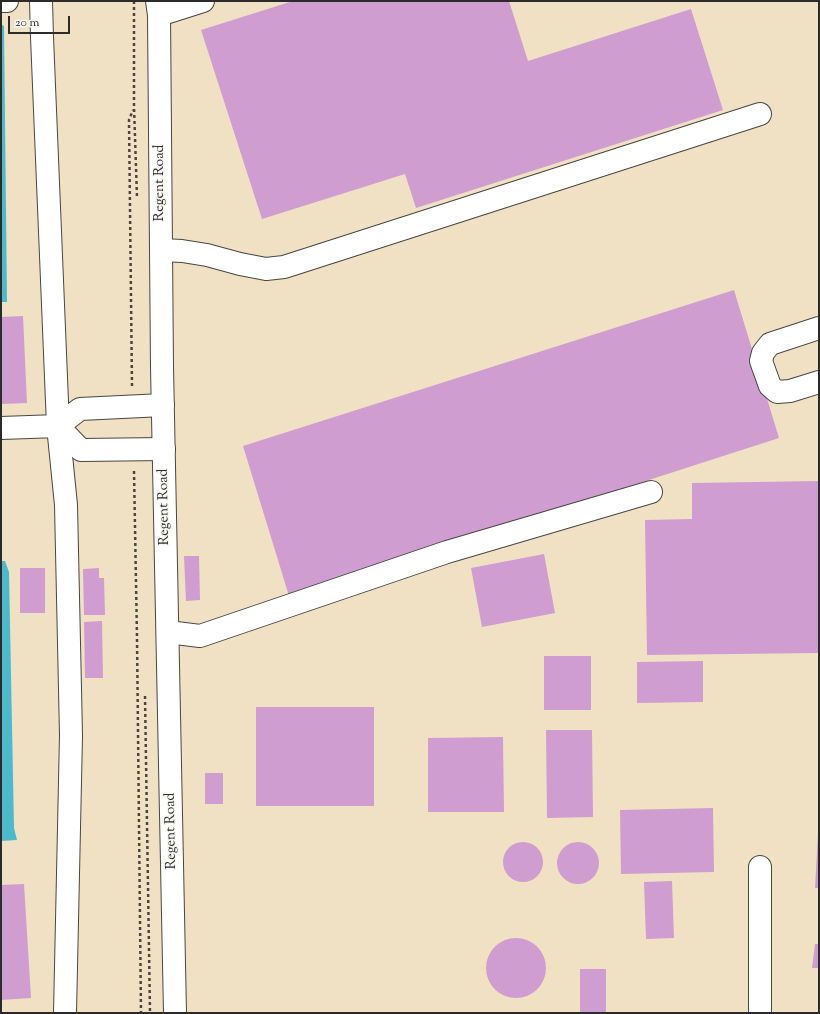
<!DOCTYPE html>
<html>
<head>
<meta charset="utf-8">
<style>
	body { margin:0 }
	#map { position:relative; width:820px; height:1014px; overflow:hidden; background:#f0e1c5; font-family:"Sorts Mill Goudy",serif }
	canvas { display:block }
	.frame { position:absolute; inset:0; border:2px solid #2b2b2b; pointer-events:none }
	.scale { position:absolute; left:8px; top:16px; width:62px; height:18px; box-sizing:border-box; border:2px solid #2b2b2b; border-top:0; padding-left:5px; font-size:12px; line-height:14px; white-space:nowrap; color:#2b2b2b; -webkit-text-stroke:3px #f6f6f2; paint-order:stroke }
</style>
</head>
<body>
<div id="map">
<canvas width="820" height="1014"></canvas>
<div class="frame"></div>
<div class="scale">20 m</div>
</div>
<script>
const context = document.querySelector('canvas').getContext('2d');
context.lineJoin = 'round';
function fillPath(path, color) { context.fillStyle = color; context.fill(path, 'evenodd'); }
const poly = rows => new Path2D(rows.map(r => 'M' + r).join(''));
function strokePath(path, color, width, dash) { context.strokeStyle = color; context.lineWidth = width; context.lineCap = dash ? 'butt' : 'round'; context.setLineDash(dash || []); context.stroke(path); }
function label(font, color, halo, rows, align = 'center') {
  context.font = font + ' "Sorts Mill Goudy",serif'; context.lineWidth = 3; context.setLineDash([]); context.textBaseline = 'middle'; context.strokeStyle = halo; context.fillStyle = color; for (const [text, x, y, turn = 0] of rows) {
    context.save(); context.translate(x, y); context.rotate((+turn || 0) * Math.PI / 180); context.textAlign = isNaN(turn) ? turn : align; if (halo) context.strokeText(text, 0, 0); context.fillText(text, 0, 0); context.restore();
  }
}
const water = poly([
	[1,24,4,26,7,302,1,302],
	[1,561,5,561,9,572,14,828,17,840,1,841]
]);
const building = poly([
	[293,1,509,1,528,61,691,9,723,110,416,208,405,174,262,219,201,30],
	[734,290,779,438,289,596,243,446],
	[23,316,27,403,1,404,1,317],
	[819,481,819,653,647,655,645,520,692,519,692,483],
	[544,554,555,613,482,627,471,568],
	[184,556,199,556,200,600,186,601],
	[20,568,45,568,45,613,20,613],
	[99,568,99,578,104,578,105,615,84,615,83,569],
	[102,621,103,678,85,678,84,622],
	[544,656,591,656,591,710,544,710],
	[703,661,703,702,637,703,637,662],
	[256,707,374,707,374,806,256,806],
	[546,730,592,730,593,817,547,818],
	[503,737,504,812,428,812,428,738],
	[205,773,223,773,223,804,205,804],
	[713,808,714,872,621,874,620,810],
	[818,833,819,833,819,888,815,888],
	'503 862a20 20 0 1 1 40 0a20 20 0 1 1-40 0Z',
	'557 863a21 21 0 1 1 42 0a21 21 0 1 1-42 0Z',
	[672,881,674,938,646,939,644,882],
	[24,884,31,998,1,1000,1,885],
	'486 968a30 30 0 1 1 60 0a30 30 0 1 1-60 0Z',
	[815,944,819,944,819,968,812,968],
	[580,969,606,969,606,1012,580,1012]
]);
const path = poly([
	[134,1,134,107,137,197],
	[132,386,129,120,133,110],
	[134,471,137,637,141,1013],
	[145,696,150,1013]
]);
const minor = poly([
	[1,1,7,1],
	[41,1,42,37,58,426,66,505,71,735,65,1013],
	[161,250,182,251,207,255,240,264,266,269,284,267,760,114],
	[819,328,770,344,763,353,761,361,770,386,777,392,790,391,819,382],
	[58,426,81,450,164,449],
	[1,428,58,426,80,409,163,405],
	[168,632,200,636,447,552,651,492],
	[760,867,760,1013]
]);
const major = poly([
	[157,1,159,15,162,367,175,1013],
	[159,15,203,1]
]);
const streetNames = [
	["Regent Road",161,183,-90],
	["Regent Road",165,507,-91],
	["Regent Road",172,831,-91]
];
fillPath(water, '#4fb9cc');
fillPath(building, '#cf9dcf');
strokePath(minor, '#494642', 24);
strokePath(major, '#494642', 24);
strokePath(path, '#494642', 2.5, [3, 3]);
strokePath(minor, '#fff', 22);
strokePath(major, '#fff', 22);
label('14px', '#2b2b2b', '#f6f6f2', streetNames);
</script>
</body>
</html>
